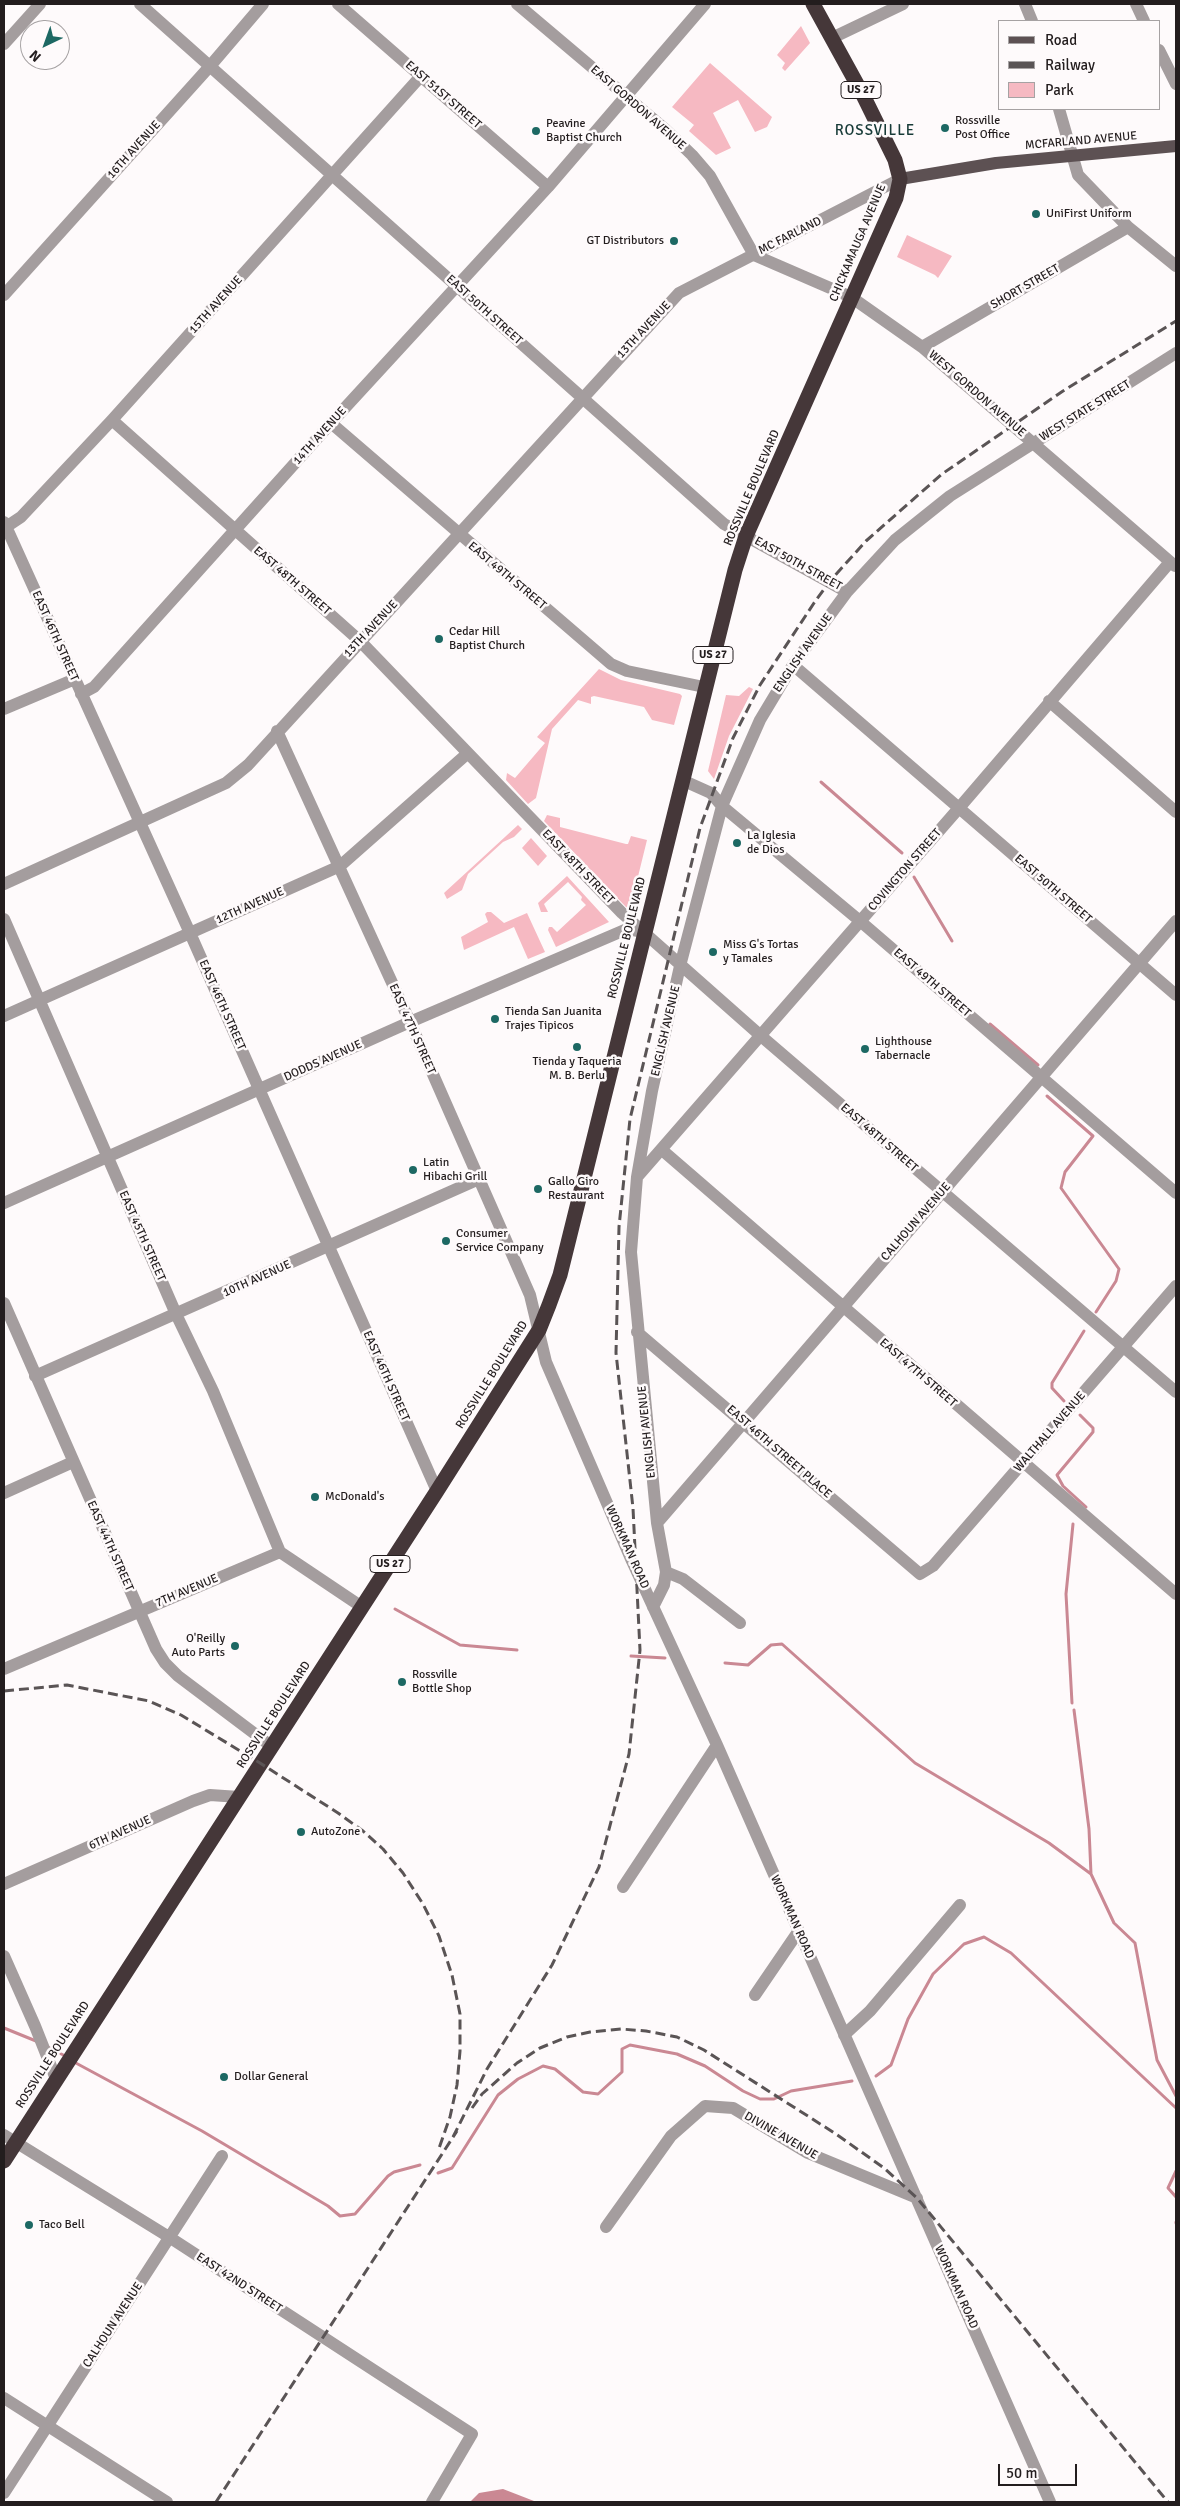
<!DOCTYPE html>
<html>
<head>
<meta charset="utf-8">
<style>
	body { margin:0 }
	#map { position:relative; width:1180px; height:2506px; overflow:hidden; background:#fefafb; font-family:Signika,sans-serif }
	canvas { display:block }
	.frame { position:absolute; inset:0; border:5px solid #231d1e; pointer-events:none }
	.legend { position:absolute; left:998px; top:20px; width:162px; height:90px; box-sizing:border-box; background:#fefafb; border:1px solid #a6a2a3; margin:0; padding:6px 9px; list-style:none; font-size:15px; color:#231d1e }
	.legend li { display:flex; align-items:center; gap:10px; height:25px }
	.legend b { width:25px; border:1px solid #a6a2a3 }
	.north { position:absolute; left:20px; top:20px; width:50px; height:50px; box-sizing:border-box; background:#fefafb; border:1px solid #a6a2a3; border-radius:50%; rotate:222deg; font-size:14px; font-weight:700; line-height:20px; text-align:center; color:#231d1e }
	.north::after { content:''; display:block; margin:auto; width:18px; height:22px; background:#1d6863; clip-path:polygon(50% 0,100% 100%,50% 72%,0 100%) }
	.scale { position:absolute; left:998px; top:2464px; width:79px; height:22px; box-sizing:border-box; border:2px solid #231d1e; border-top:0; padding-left:6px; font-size:15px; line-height:18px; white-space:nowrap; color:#231d1e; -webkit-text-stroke:4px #fefafb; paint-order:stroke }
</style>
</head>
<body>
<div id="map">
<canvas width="1180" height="2506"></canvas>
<div class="frame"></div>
<ul class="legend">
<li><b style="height:6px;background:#5d5153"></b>Road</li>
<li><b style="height:6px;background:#5a5455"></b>Railway</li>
<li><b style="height:14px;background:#f6b9c2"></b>Park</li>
</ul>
<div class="north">N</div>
<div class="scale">50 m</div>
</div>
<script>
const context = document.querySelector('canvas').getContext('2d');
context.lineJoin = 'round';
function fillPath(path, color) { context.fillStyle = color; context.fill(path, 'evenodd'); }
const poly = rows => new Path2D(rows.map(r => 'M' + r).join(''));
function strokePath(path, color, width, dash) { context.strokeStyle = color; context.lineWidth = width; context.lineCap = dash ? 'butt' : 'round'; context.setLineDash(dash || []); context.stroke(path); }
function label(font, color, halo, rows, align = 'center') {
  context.font = font + ' Signika,sans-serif'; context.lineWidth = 5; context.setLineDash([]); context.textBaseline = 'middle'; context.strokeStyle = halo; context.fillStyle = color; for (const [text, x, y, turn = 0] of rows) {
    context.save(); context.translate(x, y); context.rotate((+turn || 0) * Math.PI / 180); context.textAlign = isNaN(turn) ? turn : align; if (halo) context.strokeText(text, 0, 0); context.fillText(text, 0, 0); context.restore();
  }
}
const green = poly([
	[801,26,810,43,785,71,782,68,785,63,777,55],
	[710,63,772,117,767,127,755,132,738,100,713,113,731,148,716,155,689,131,694,125,672,107],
	[907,235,952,256,938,278,935,275,897,257],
	[599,669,621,680,680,694,682,696,674,725,652,720,644,707,594,696,591,697,591,704,578,700,552,729,536,798,528,804,506,780,507,773,515,778,545,743,537,737],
	[749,687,753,689,729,736,714,779,708,771,726,695,739,696],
	[547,815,560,818,560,827,626,844,628,844,631,836,647,840,630,909,626,907,544,821],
	[518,825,522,829,514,837,503,842,468,874,462,890,447,899,444,893],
	[531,838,547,856,538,866,522,848],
	[567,876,609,922,556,947,548,930,549,927,552,927,557,932,586,905,581,900,582,897,568,882,544,904,548,912,541,912,538,903],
	[487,912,491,912,504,923,527,913,545,952,528,959,514,927,464,950,461,937,488,922,485,914]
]);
const water = poly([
	[503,2489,534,2501,536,2502,470,2502,479,2493]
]);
const stream = poly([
	[821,782,902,853],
	[914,877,952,941],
	[990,1024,1038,1065],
	[1047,1096,1093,1136,1065,1172,1061,1188,1119,1269,1116,1281,1096,1312],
	[1064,1401,1052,1388,1052,1383,1084,1331],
	[1080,1415,1093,1428,1093,1432,1057,1475,1063,1486,1086,1507],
	[395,1609,460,1645,517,1650],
	[631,1656,665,1658],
	[725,1663,748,1665,771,1645,782,1644,915,1763,1049,1843,1091,1874],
	[1072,1703,1066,1594,1073,1524],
	[1074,1710,1089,1829,1091,1874,1114,1923,1135,1943,1157,2060,1176,2096],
	[4,2028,36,2041],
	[48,2047,67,2057],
	[74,2062,202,2131,328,2206,340,2216,355,2214,388,2176,394,2172,420,2165],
	[876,2076,891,2065,908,2019,933,1974,964,1944,984,1937,1011,1953,1176,2108],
	[1176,2171,1168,2188,1176,2197],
	[438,2173,452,2168,498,2095,518,2079,543,2066,555,2069,583,2092,598,2094,622,2072,622,2049,630,2045,677,2054,705,2066,743,2091,760,2099,774,2099,791,2091,852,2081],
	[1176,2222,1176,2223]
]);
const minor = poly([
	[140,4,724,524,847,592],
	[338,4,548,187],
	[517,4,665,129,692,155,710,176,754,255],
	[1025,4,1032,21],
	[1136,4,1144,21],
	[832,38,903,4],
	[4,44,40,4],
	[1159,50,1176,84],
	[1059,109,1078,175,1128,227,1176,266],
	[754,255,851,297,922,347,1175,566],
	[4,295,211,65,263,4],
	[922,347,1128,227],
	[112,420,360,641,622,913,761,1036,1176,1392],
	[331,423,611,664,627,671,704,687],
	[4,522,190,933,437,1491],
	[6,527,21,517,112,420,421,76],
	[793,665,1176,995],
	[81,694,94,687,331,423,548,187,705,4],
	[1049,701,1176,812],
	[4,709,75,679],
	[277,731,410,1022,530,1295,546,1362,632,1561,717,1745,1050,2502],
	[682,780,711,793,722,806,860,921,1176,1193],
	[4,884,226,783,248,765,679,293,900,179],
	[4,919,176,1314,213,1391,280,1552],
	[4,1016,340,866,468,753],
	[662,1150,1176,1594],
	[637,1177,959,808,1170,562],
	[4,1203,410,1022,627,929,644,932],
	[4,1303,156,1649,165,1663,178,1676,271,1746],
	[637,1332,920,1574,933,1566,1176,1286],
	[35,1376,479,1179],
	[4,1493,73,1462],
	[657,1523,1176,921],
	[666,1572,683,1579,740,1623],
	[653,1607,664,1585,666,1572,657,1523,631,1252,637,1177,652,1091,680,966,722,806,760,720,793,665,847,592,895,540,950,496,1176,353],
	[4,1669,280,1552,362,1607],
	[4,1884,193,1801,210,1795,239,1797],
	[623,1887,717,1745],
	[4,1956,35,2026,56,2079],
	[755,1995,798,1932],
	[844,2035,870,2011,960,1905],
	[4,2135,169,2237,472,2434,432,2502],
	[606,2227,671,2136,705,2106,733,2108,808,2153,917,2198],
	[4,2398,167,2502],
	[4,2493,222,2156]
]);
const major = poly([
	[900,179,996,163,1176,146]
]);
const highway = poly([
	[4,2161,437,1491,539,1330,549,1305,560,1275,735,570,746,536,896,198,900,179,895,160,863,95,813,4]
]);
const rail = poly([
	[4,1691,67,1685,149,1701,181,1715,260,1763,338,1813,363,1831,383,1849,403,1873,423,1904,439,1936,452,1975,460,2014,460,2051,457,2085,450,2117,438,2151],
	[472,2108,482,2094,517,2063,540,2048,567,2037,590,2032,621,2029,646,2031,677,2037,704,2050,836,2134,884,2168,917,2198,1168,2502],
	[453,2137,487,2069,552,1965,599,1867,629,1754,640,1650,633,1508,616,1353,619,1227,630,1119,700,828,733,738,760,685,814,603,830,581,866,541,942,474,1063,391,1176,321],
	[216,2502,457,2131]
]);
const markers = [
	[945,128,5,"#1d6863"],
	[536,131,5,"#1d6863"],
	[1036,214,5,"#1d6863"],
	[674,241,5,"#1d6863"],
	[439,639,5,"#1d6863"],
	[737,843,5,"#1d6863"],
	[713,952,5,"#1d6863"],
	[495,1019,5,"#1d6863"],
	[577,1047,5,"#1d6863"],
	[865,1049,5,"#1d6863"],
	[413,1170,5,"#1d6863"],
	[538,1189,5,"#1d6863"],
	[446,1241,5,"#1d6863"],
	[315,1497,5,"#1d6863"],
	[235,1646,5,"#1d6863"],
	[402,1682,5,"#1d6863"],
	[301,1832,5,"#1d6863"],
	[224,2077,5,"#1d6863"],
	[29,2225,5,"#1d6863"]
];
const shields = [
	[861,90,40],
	[713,655,40],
	[390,1564,40]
];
const shieldNames = [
	["US 27",861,90],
	["US 27",713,655],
	["US 27",390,1564]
];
const streetNames = [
	["EAST 51ST STREET",443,95,41],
	["EAST GORDON AVENUE",638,108,41],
	["MCFARLAND AVENUE",1081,141,-5],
	["16TH AVENUE",134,150,-48],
	["MC FARLAND",790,236,-27],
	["CHICKAMAUGA AVENUE",858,243,-67],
	["SHORT STREET",1025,287,-30],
	["15TH AVENUE",216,305,-48],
	["EAST 50TH STREET",484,310,42],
	["13TH AVENUE",644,330,-47],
	["WEST GORDON AVENUE",977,394,41],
	["WEST STATE STREET",1085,411,-32],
	["14TH AVENUE",320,436,-48],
	["ROSSVILLE BOULEVARD",752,488,-67],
	["EAST 50TH STREET",798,564,29],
	["EAST 49TH STREET",507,576,40],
	["EAST 48TH STREET",292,581,41],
	["13TH AVENUE",371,629,-47],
	["EAST 46TH STREET",55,636,66],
	["ENGLISH AVENUE",803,653,-55],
	["EAST 48TH STREET",578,867,46],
	["COVINGTON STREET",905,870,-49],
	["EAST 50TH STREET",1053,889,41],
	["12TH AVENUE",250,906,-24],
	["ROSSVILLE BOULEVARD",627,938,-76],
	["EAST 49TH STREET",932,983,41],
	["EAST 46TH STREET",222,1005,66],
	["EAST 47TH STREET",412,1029,66],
	["ENGLISH AVENUE",666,1031,-77],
	["DODDS AVENUE",323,1061,-24],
	["EAST 48TH STREET",879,1138,41],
	["CALHOUN AVENUE",916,1222,-49],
	["EAST 45TH STREET",142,1236,66],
	["10TH AVENUE",257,1279,-24],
	["EAST 47TH STREET",918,1373,41],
	["ROSSVILLE BOULEVARD",492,1375,-58],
	["EAST 46TH STREET",386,1376,66],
	["ENGLISH AVENUE",647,1432,-96],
	["WALTHALL AVENUE",1050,1432,-49],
	["EAST 46TH STREET PLACE",779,1452,41],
	["EAST 44TH STREET",110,1546,66],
	["WORKMAN ROAD",627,1547,66],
	["7TH AVENUE",187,1591,-23],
	["ROSSVILLE BOULEVARD",274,1715,-57],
	["6TH AVENUE",120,1833,-24],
	["WORKMAN ROAD",792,1917,66],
	["ROSSVILLE BOULEVARD",53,2055,-57],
	["DIVINE AVENUE",781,2136,30],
	["EAST 42ND STREET",239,2283,33],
	["WORKMAN ROAD",956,2287,66],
	["CALHOUN AVENUE",113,2325,-57]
];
const poiNames = [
	["Rossville",955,121],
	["Post Office",955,135],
	["Peavine",546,124],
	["Baptist Church",546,138],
	["UniFirst Uniform",1046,214],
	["GT Distributors",664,241,"right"],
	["Cedar Hill",449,632],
	["Baptist Church",449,646],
	["La Iglesia",747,836],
	["de Dios",747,850],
	["Miss G's Tortas",723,945],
	["y Tamales",723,959],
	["Tienda San Juanita",505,1012],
	["Trajes Tipicos",505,1026],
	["Lighthouse",875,1042],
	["Tabernacle",875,1056],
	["Tienda y Taqueria",577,1062,"center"],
	["M. B. Berlu",577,1076,"center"],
	["Latin",423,1163],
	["Hibachi Grill",423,1177],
	["Gallo Giro",548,1182],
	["Restaurant",548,1196],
	["Consumer",456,1234],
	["Service Company",456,1248],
	["McDonald's",325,1497],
	["O'Reilly",225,1639,"right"],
	["Auto Parts",225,1653,"right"],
	["Rossville",412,1675],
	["Bottle Shop",412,1689],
	["AutoZone",311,1832],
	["Dollar General",234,2077],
	["Taco Bell",39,2225]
];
const quarterNames = [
	["ROSSVILLE",875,131]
];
fillPath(green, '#f6b9c2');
fillPath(water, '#ca8893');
strokePath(stream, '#ca8893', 3);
strokePath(minor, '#a49d9e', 12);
strokePath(major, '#5d5153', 12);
strokePath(highway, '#453739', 15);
strokePath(rail, '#5a5455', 3, [10, 5]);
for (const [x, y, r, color] of markers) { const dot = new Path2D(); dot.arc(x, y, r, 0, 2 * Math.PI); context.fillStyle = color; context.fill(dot); strokePath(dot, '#fefafb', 2); }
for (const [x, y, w] of shields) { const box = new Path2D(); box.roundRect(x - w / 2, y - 8.5, w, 17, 4); context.fillStyle = '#fefafb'; context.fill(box); strokePath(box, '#231d1e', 1); }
label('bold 11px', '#231d1e', null, shieldNames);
label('12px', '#231d1e', '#fefafb', streetNames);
label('12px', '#231d1e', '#fefafb', poiNames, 'left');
context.letterSpacing = '1px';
label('15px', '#173a37', '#fefafb', quarterNames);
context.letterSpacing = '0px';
</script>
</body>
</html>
